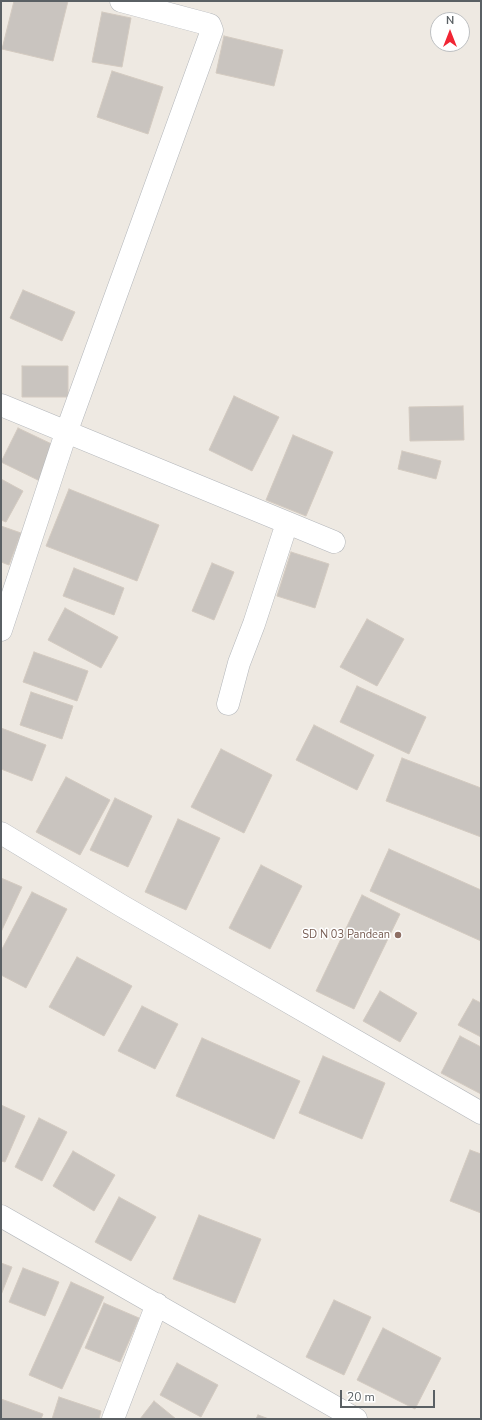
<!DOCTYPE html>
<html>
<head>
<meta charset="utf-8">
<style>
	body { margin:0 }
	#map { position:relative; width:482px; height:1420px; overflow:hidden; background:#eee9e2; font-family:"Nunito Sans",sans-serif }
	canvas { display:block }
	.frame { position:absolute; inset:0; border:2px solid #5a6064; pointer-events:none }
	.north { position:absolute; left:430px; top:12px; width:40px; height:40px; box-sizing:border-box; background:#fff; border:1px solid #bdbfc1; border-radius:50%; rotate:0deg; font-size:11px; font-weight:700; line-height:16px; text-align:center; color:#5a6064 }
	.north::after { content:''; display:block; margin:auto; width:14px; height:18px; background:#f12534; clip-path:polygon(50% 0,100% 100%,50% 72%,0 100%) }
	.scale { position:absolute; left:340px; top:1390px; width:95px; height:18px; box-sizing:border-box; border:2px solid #5a6064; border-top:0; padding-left:5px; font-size:12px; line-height:14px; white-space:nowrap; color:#5a6064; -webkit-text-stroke:3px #fff; paint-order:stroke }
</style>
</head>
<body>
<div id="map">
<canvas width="482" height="1420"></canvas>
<div class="frame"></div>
<div class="north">N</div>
<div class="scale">20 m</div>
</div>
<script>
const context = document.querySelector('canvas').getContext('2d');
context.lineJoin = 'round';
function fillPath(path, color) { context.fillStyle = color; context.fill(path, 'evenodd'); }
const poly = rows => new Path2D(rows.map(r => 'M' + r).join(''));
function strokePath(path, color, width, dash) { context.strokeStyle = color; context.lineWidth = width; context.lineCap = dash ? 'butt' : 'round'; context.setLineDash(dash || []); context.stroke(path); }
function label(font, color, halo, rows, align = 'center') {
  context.font = font + ' "Nunito Sans",sans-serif'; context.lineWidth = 3; context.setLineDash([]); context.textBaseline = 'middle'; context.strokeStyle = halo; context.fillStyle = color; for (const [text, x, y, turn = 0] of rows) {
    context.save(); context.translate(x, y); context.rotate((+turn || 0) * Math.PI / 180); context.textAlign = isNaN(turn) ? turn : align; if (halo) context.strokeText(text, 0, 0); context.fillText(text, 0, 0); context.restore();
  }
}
const building = poly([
	[14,1,68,1,53,61,2,49,14,1],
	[102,12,131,18,122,67,92,62,102,12],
	[224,36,283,50,274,86,216,73,224,36],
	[112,71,163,87,148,134,97,117,112,71],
	[23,290,75,312,62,341,10,318,23,290],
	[22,366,68,366,68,397,22,397,22,366],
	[234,396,279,417,252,471,209,450,234,396],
	[463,406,464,440,410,441,409,407,463,406],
	[18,428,58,447,42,482,1,462,18,428],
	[293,435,333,452,306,516,266,500,293,435],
	[402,451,441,461,436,479,398,469,402,451],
	[1,479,23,491,6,522,1,520,1,479],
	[69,489,159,525,137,581,46,546,69,489],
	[1,526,21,533,9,565,1,562,1,526],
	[291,552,329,564,315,608,277,596,291,552],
	[212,563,234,572,214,620,192,611,212,563],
	[74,568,124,588,114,615,63,596,74,568],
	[65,608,118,637,101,668,48,640,65,608],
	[367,619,404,639,377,686,340,667,367,619],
	[34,652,88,671,77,701,23,682,34,652],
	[357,686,426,717,409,754,340,722,357,686],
	[31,692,73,706,62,739,20,725,31,692],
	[314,725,374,755,357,790,296,760,314,725],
	[1,728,46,745,32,781,1,769,1,728],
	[221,749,272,775,244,833,191,807,221,749],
	[402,758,481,788,481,837,386,801,402,758],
	[66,777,110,800,80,855,36,832,66,777],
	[115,798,152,816,128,867,90,850,115,798],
	[178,819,220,838,186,910,145,892,178,819],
	[389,849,481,890,481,941,370,891,389,849],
	[261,865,302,886,270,949,229,928,261,865],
	[1,878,22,887,1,932,1,878],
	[32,892,67,909,26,988,1,975,1,951,32,892],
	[362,895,400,914,354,1009,316,991,362,895],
	[77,957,132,986,104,1036,49,1007,77,957],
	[380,991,417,1013,400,1042,363,1021,380,991],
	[473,999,481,1003,481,1037,458,1025,473,999],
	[142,1006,178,1024,155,1069,118,1051,142,1006],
	[460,1036,481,1047,481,1094,441,1073,460,1036],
	[202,1038,300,1081,274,1139,176,1096,202,1038],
	[323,1056,385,1083,362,1139,299,1113,323,1056],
	[1,1105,25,1116,5,1162,1,1161,1,1105],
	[39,1118,67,1132,42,1181,15,1167,39,1118],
	[470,1150,481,1154,481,1213,450,1201,470,1150],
	[73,1151,115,1175,94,1211,53,1186,73,1151],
	[119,1197,156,1217,131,1261,95,1242,119,1197],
	[199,1215,261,1239,235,1303,173,1279,199,1215],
	[1,1263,12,1267,1,1295,1,1263],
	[23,1268,59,1282,45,1316,9,1302,23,1268],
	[71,1282,104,1297,62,1389,29,1375,71,1282],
	[334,1300,371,1317,344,1375,306,1357,334,1300],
	[104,1303,139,1318,120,1362,85,1348,104,1303],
	[383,1328,441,1358,415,1409,357,1380,383,1328],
	[177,1363,218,1385,201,1417,160,1395,177,1363],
	[59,1397,101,1411,99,1419,52,1419,59,1397],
	[1,1399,43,1414,41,1419,1,1419,1,1399],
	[154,1401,176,1419,140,1419,154,1401],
	[258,1415,269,1419,256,1419,258,1415]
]);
const minor = poly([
	[1,405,334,542],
	[1,630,66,433,212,30,210,25,207,24,121,1],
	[228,704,239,663,254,624,287,523],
	[1,833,122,906,481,1113],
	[1,1216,356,1419],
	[113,1419,157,1304]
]);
const markers = [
	[398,935,4,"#8d6e63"]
];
const educationNames = [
	["SD N 03 Pandean",390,935]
];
fillPath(building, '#c9c4bf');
strokePath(building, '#d3cac0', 1);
strokePath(minor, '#b3b6ba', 23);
strokePath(minor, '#fff', 22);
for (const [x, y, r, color] of markers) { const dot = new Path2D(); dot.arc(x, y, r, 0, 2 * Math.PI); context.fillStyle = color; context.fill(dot); strokePath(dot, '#fff', 1.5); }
label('11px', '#785e54', '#fff', educationNames, 'right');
</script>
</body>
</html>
